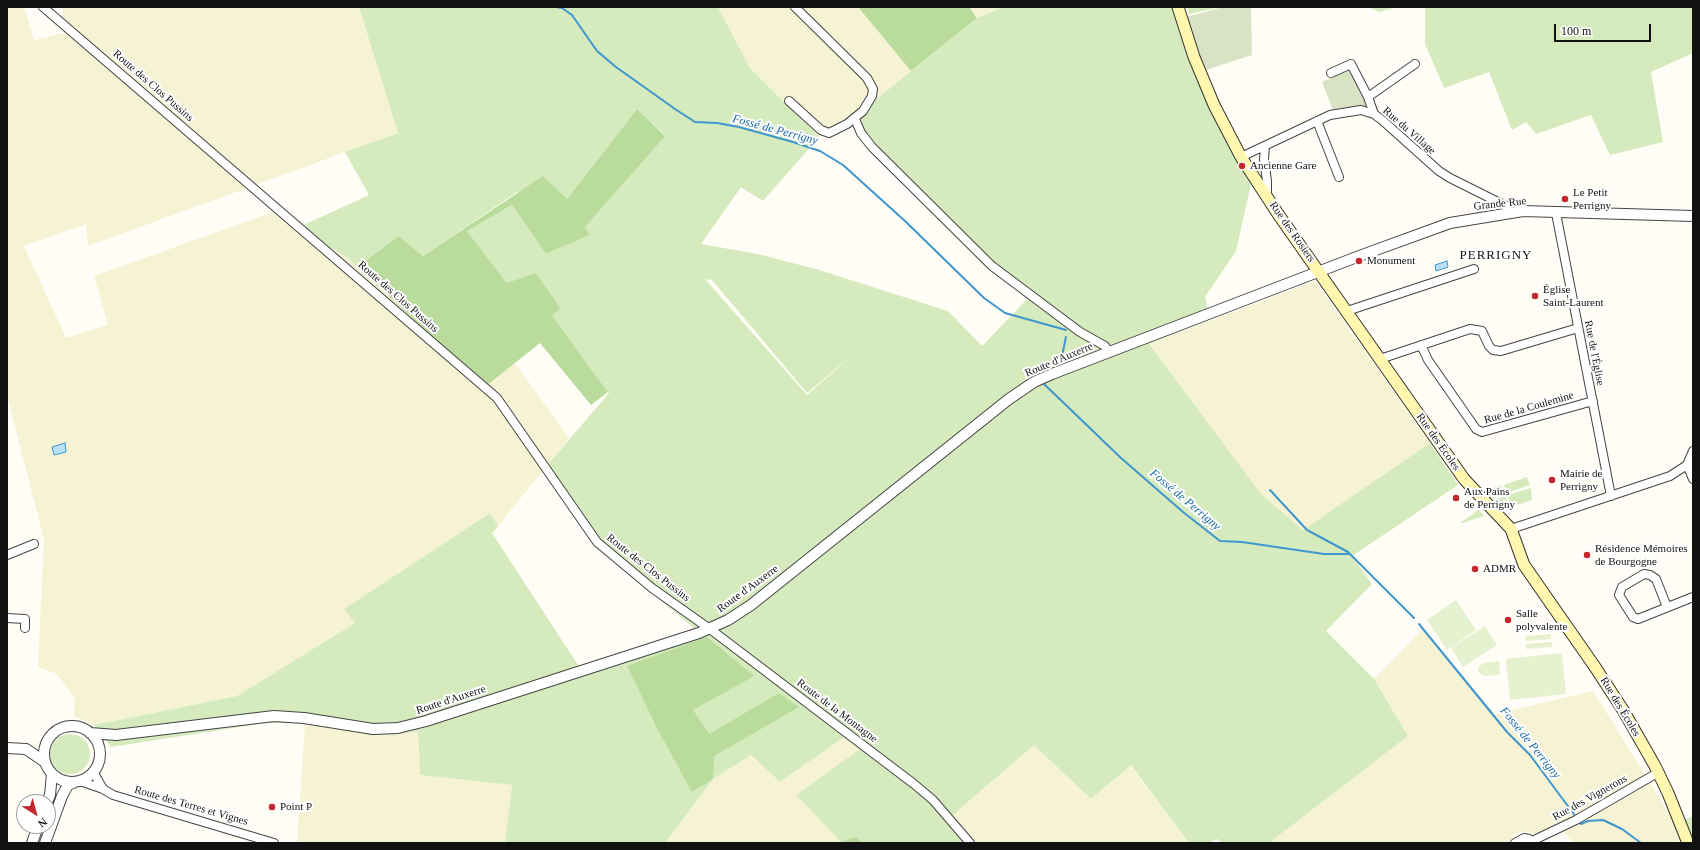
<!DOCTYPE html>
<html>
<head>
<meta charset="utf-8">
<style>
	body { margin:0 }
	#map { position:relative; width:1700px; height:850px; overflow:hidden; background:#fffdf5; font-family:Georgia,serif }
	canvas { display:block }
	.frame { position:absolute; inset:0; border:8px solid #111; pointer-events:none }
	.north { position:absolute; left:16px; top:794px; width:40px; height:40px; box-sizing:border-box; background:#fff; border:1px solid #a0a0a0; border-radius:50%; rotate:143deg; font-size:11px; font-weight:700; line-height:16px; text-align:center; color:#111 }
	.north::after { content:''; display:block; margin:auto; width:14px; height:18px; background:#c4262e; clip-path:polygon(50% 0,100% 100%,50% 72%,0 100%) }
	.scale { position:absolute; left:1554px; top:24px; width:97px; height:18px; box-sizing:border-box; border:2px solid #111; border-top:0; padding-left:5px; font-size:12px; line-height:14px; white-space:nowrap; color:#111; -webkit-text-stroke:3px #fff; paint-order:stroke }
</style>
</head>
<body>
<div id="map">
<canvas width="1700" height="850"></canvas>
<div class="frame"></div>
<div class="north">N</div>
<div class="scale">100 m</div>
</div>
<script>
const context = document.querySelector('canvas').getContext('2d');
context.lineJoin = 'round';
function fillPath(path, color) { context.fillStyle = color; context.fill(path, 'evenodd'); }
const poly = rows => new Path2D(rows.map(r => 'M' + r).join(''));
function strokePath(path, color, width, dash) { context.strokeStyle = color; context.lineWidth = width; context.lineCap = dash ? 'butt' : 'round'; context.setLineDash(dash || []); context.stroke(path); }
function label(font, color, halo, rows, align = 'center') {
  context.font = font + ' Georgia,serif'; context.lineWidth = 4; context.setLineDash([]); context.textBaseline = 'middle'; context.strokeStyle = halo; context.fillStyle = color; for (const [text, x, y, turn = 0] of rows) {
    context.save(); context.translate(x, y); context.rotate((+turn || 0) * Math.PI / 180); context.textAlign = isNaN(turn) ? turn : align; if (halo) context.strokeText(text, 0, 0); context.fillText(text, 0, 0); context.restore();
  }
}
const farmland = poly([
	[7,7,24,7,34,40,64,33,62,7,359,7,398,133,88,246,86,224,24,246,66,338,108,325,94,276,276,211,297,228,348,258,486,385,515,363,569,438,498,526,490,513,344,609,355,623,237,696,94,725,74,716,75,699,57,674,38,667,44,540,7,395],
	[718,7,858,7,911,71,858,114,819,137,750,68],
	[969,7,1004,7,977,18],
	[1315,281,1430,443,1303,530,1261,494,1149,344],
	[1423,629,1495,714,1593,691,1675,823,1685,820,1693,843,1574,843,1558,827,1535,835,1525,831,1515,834,1509,843,1269,843,1408,736,1374,679],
	[305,723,418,732,420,775,512,785,505,843,297,843],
	[844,737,860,749,796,795,842,843,665,843,713,779,751,755,780,782],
	[1034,745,1091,799,1130,765,1189,843,966,843,947,820]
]);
const green = poly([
	[359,7,718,7,750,68,819,137,763,201,741,187,701,244,758,254,816,269,948,311,982,346,1028,298,869,144,858,114,977,18,1004,7,1173,7,1178,15,1231,152,1251,184,1236,251,1205,297,1210,319,1149,344,1261,494,1303,530,1430,443,1458,485,1352,556,1372,584,1326,631,1374,679,1408,736,1269,843,1222,843,1217,839,1208,843,1189,843,1131,765,1091,799,1034,745,947,820,966,843,842,843,796,795,860,749,844,737,780,782,751,755,713,779,665,843,505,843,512,785,420,775,418,732,305,723,265,723,111,747,94,725,237,696,355,623,344,609,490,513,498,526,492,533,580,668,695,629,612,560,544,469,609,393,551,316,507,283,467,231,512,205,546,254,590,235,585,227,665,135,637,109,567,199,517,192,423,256,399,236,357,267,348,258,297,228,369,195,345,152,398,133],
	[705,279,712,280,807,393,855,353,807,395],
	[1187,7,1221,7,1189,14],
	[1368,7,1397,7,1379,12],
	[1425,7,1693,7,1693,53,1651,72,1663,142,1610,155,1591,115,1536,134,1526,122,1512,130,1489,72,1444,88,1425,44],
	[1527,477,1530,485,1507,493,1504,485],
	[1501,485,1504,494,1490,499,1487,493,1483,492],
	[1531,488,1532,500,1511,507,1507,495],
	[1505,496,1509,507,1500,510,1492,501],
	[1478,509,1484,516,1462,523,1461,522,1472,515],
	'50 754a20 20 0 1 1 40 0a20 20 0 1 1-40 0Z',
	[1693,816,1693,840,1685,820]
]);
const forest = poly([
	[858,7,969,7,977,18,911,71],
	[637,109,665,136,585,227,590,235,546,254,512,205,467,231,507,283,536,273,560,308,552,316,608,392,591,405,540,343,486,386,357,267,399,236,423,256,543,176,567,199],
	[707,637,754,676,693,710,709,734,779,693,799,707,714,756,713,779,692,792,658,730,627,666],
	[856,837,863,843,841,842]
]);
const cemetery = poly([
	[1223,7,1251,7,1252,55,1206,70,1186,17],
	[1350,69,1368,105,1333,110,1322,82]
]);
const pitch = poly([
	[1456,600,1476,630,1447,650,1427,620],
	[1485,626,1497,645,1463,667,1451,648],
	[1551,634,1551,639,1525,641,1525,636],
	[1552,642,1552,647,1526,649,1526,644],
	[1562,653,1566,694,1510,700,1506,659],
	[1499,661,1500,675,1484,676,1479,673,1478,668,1483,663]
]);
const water = poly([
	[1447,261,1448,267,1436,271,1435,265,1447,261],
	[65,443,66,452,54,455,52,447,65,443]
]);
const stream = poly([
	[556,7,562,8,572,15,597,51,616,67,675,109,695,122,717,123,739,127,793,142,820,151,843,165,905,221,984,298,1005,313,1066,330],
	[1037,374,1062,356,1066,337],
	[1044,384,1121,458,1183,512,1220,541,1242,542,1324,554,1350,554],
	[1270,490,1307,530,1348,552,1414,618],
	[1419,624,1507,732,1530,755,1576,817],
	[1578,821,1581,824,1588,821,1603,820,1622,829,1641,843]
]);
const minor = poly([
	[43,7,497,398,597,542,652,588,714,632,914,784,933,800,970,843],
	[1331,73,1351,64,1368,97,1374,114],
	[1368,97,1415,64],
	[789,101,821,130,829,133,847,124,863,111,872,96,873,89,867,78,795,7],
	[855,119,861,133,872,147,992,266,1080,332,1105,346,1109,353],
	[1317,121,1339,177],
	[1241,157,1330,115,1361,110,1374,114,1382,120,1439,171,1450,178,1506,206,1510,213],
	[1264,193,1267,191,1267,181,1264,159,1265,146],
	[1556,213,1611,496],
	[1347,311,1474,269],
	[1421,345,1428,360,1476,429,1482,432,1593,401],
	[1380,359,1470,329,1482,331,1489,346,1493,350,1501,351,1578,328],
	[1693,465,1687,465,1693,479],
	[1511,529,1670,476,1687,465,1693,451],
	[7,555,34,544],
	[1667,607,1656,579,1650,575,1644,574,1622,587,1619,595,1633,617,1638,619,1693,597],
	[7,618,25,619,25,628],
	[95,769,95,775,103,789],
	[80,781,103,789,113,795,274,843],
	[1532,841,1576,820,1659,772],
	[1515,843,1524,838,1529,839,1532,843]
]);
const tertiary = poly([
	'44 754a28 28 0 1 1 56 0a28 28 0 1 1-56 0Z',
	[90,733,116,735,274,716,304,718,373,729,398,728,426,721,699,633,728,620,751,605,1009,399,1034,382,1052,374,1362,255,1450,223,1523,211,1693,216],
	[7,748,26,749,45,762],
	[47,802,50,795,52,774],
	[32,843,38,826],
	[45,843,62,796,68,785,73,783]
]);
const secondary = poly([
	[1178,7,1194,57,1214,105,1241,157,1278,214,1464,479,1511,529,1524,565,1595,667,1623,710,1655,766,1668,793,1688,843]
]);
const markers = [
	[1242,166,4,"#c4262e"],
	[1565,199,4,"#c4262e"],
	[1359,261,4,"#c4262e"],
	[1535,296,4,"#c4262e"],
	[1552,480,4,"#c4262e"],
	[1456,498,4,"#c4262e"],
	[1587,555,4,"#c4262e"],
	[1475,569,4,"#c4262e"],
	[1508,620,4,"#c4262e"],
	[272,807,4,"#c4262e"]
];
const streetNames = [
	["Route des Clos Pussins",153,86,41],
	["Rue du Village",1409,131,41],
	["Grande Rue",1500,204,-6],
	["Rue des Rosiers",1292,232,55],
	["Route des Clos Pussins",398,297,41],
	["Rue de l'Église",1594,353,79],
	["Route d'Auxerre",1059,360,-23],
	["Rue de la Coulemine",1529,408,-16],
	["Rue des Écoles",1438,442,55],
	["Route des Clos Pussins",648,568,38],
	["Route d'Auxerre",748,589,-36],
	["Route d'Auxerre",451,700,-18],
	["Rue des Écoles",1620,707,59],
	["Route de la Montagne",837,711,37],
	["Rue des Vignerons",1590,798,-29],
	["Route des Terres et Vignes",191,806,16]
];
const poiNames = [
	["Ancienne Gare",1250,166],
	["Le Petit",1573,193],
	["Perrigny",1573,206],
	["Monument",1367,261],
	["Église",1543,290],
	["Saint-Laurent",1543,303],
	["Mairie de",1560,474],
	["Perrigny",1560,487],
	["Aux Pains",1464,492],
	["de Perrigny",1464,505],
	["Résidence Mémoires",1595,549],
	["de Bourgogne",1595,562],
	["ADMR",1483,569],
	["Salle",1516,614],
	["polyvalente",1516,627],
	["Point P",280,807]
];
const waterNames = [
	["Fossé de Perrigny",775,130,15],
	["Fossé de Perrigny",1185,500,40],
	["Fossé de Perrigny",1530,743,51]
];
const quarterNames = [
	["PERRIGNY",1496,256]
];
fillPath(farmland, '#f6f3d4');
fillPath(green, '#d5ebbd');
fillPath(forest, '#b9dc9c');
fillPath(cemetery, '#d9e3c4');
fillPath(pitch, '#e6f2cf');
fillPath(water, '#b9e0f7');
strokePath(water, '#3f96cf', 1);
strokePath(stream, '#3f96cf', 2);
strokePath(minor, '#444', 10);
strokePath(tertiary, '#444', 12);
strokePath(secondary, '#333', 13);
strokePath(minor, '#fff', 8);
strokePath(tertiary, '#fff', 10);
strokePath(secondary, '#fff6b0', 11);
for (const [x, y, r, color] of markers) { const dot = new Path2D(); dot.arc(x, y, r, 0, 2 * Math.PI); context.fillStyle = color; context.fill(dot); strokePath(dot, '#fff', 1.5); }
label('11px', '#111', '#fff', streetNames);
label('11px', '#111', '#fff', poiNames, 'left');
label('italic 12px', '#1768a6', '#fff', waterNames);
context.letterSpacing = '1px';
label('13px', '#111', '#fff', quarterNames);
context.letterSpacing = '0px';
</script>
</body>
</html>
